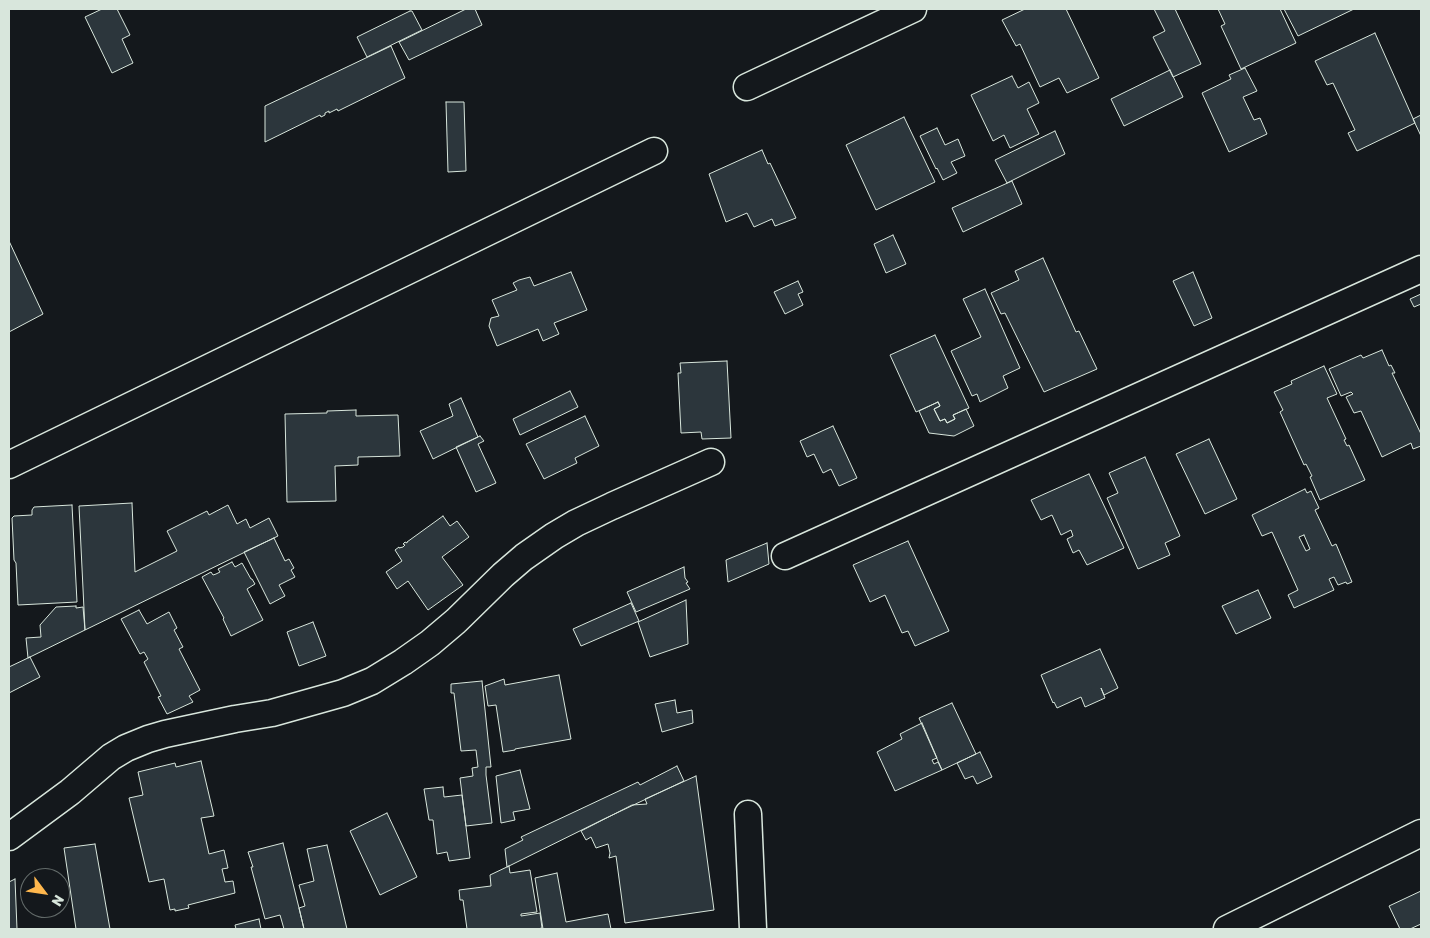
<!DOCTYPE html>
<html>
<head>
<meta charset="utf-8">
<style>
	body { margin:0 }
	#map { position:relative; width:1430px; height:938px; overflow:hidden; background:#14181c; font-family:Rubik,sans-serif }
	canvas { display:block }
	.frame { position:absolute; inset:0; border:10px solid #d8e6dc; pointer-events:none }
	.north { position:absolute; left:20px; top:868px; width:50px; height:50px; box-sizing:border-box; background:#14181c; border:1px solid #626a69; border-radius:50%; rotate:121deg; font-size:14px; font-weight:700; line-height:20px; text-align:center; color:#d8e6dc }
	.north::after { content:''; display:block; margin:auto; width:18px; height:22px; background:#ffb74d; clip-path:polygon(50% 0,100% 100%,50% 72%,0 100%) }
</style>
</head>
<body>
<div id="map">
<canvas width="1430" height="938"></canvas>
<div class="frame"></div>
<div class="north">N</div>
</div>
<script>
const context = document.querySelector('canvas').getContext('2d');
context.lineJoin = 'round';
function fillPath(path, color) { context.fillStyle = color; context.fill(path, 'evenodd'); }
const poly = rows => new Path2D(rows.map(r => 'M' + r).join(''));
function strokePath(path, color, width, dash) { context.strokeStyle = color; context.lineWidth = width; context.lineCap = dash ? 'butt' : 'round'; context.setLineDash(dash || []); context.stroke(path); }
const building = poly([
	[102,9,117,9,130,35,122,39,133,63,112,73,85,17,102,9],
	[466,9,475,9,482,25,409,60,399,42,466,9],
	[1025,9,1066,9,1099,78,1067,93,1059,78,1040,87,1020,44,1016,46,1002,20,1025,9],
	[1154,9,1175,9,1201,64,1173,77,1153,37,1165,31,1154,9],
	[1218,9,1280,9,1296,43,1241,69,1221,26,1225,24,1218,9],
	[1284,9,1354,9,1298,36,1284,9],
	[410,11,412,11,422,30,367,57,357,37,410,11],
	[1375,33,1415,123,1357,151,1348,133,1355,130,1333,83,1327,85,1315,61,1375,33],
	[391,46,405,78,338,111,337,109,329,113,329,111,325,113,325,115,321,117,320,115,265,142,265,106,391,46],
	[1245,68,1257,91,1243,97,1254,120,1260,118,1267,134,1229,152,1202,93,1231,79,1229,75,1245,68],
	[1170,70,1183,97,1124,126,1111,99,1170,70],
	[1012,76,1018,88,1029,82,1039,103,1027,109,1039,134,1010,148,1004,135,993,141,971,95,1012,76],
	[446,102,464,102,466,171,448,172,446,102],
	[1421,115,1421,136,1413,119,1421,115],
	[904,117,935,182,876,210,846,145,904,117],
	[937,128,945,145,958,139,965,156,951,162,957,173,943,180,937,168,936,169,920,136,937,128],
	[1055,131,1065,154,1007,183,995,160,1055,131],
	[762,150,768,164,770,163,796,218,775,226,772,219,754,227,747,213,726,222,709,174,762,150],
	[1012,181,1022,204,963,232,952,208,1012,181],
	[893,235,906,264,886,273,874,244,893,235],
	[9,241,43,314,9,332,9,241],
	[1043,258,1076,332,1079,331,1097,369,1044,392,1005,313,1001,314,991,293,1019,280,1015,271,1043,258],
	[571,272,587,310,554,323,559,334,543,341,538,329,497,346,489,326,491,318,499,316,492,300,517,290,513,283,519,280,530,277,534,286,571,272],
	[1193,272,1212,318,1194,326,1173,281,1193,272],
	[798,281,803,292,798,294,803,305,785,314,774,292,798,281],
	[985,289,1020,368,1003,376,1008,388,980,402,977,394,972,396,951,351,981,337,963,299,985,289],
	[1421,294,1421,304,1414,307,1410,299,1421,294],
	[935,335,969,408,953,415,955,419,947,423,945,419,940,421,934,409,940,406,938,402,916,412,890,355,935,335],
	[1382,350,1389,366,1391,365,1395,373,1392,373,1421,434,1421,446,1413,449,1411,443,1382,457,1361,411,1354,413,1346,397,1353,394,1351,392,1341,396,1329,369,1361,355,1363,358,1382,350],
	[727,361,731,438,702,439,701,432,681,433,678,373,681,373,680,363,727,361],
	[1324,366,1337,394,1327,398,1346,439,1344,440,1347,446,1349,445,1365,480,1320,500,1310,477,1312,476,1306,464,1304,465,1280,412,1283,410,1274,392,1292,384,1291,381,1324,366],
	[570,391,578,407,520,435,513,419,570,391],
	[461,398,478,437,433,459,420,431,453,416,449,404,461,398],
	[938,402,940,406,934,409,940,421,945,419,947,423,955,419,953,415,966,409,974,426,954,436,929,433,919,411,938,402],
	[356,410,356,416,398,415,400,456,358,457,358,465,335,466,336,501,287,502,285,414,327,413,327,411,356,410],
	[585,416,599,446,575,458,577,463,544,479,526,444,585,416],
	[833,426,857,478,839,486,831,469,823,473,814,454,807,457,800,441,833,426],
	[480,436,484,441,478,444,496,483,476,492,456,447,480,436],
	[1209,439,1237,499,1205,514,1176,454,1209,439],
	[1145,457,1180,536,1165,543,1170,555,1138,569,1107,498,1118,493,1109,473,1145,457],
	[1089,474,1124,548,1087,565,1079,550,1073,553,1067,539,1073,536,1071,530,1061,535,1052,515,1041,520,1031,500,1089,474],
	[1305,489,1307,493,1311,491,1319,508,1315,510,1332,546,1336,544,1352,582,1347,584,1346,582,1338,585,1334,577,1329,579,1334,590,1294,608,1288,595,1298,590,1272,532,1262,536,1252,515,1305,489],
	[1304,535,1310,549,1306,551,1299,537,1304,535],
	[132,503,135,572,177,551,167,531,207,511,209,515,228,505,237,524,246,519,250,528,269,518,278,536,85,630,79,506,132,503],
	[72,505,77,602,18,605,16,563,14,560,12,518,14,516,32,515,32,510,34,507,72,505],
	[443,516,450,526,457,521,469,537,442,557,463,585,428,610,408,581,397,589,386,572,402,561,395,550,399,547,399,548,403,547,405,545,403,544,405,542,407,543,407,542,443,516],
	[274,538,285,561,289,559,294,568,291,570,295,577,279,585,285,596,270,604,244,552,274,538],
	[908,541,949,631,915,646,908,631,902,633,885,595,870,602,853,565,908,541],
	[767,543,769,564,728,582,726,560,767,543],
	[232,562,235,567,242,563,251,579,252,579,255,584,247,589,263,620,231,636,223,619,224,618,202,577,211,572,213,575,216,574,220,572,218,569,232,562],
	[684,567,685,578,688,582,686,583,690,589,636,612,627,592,684,567],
	[1258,590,1271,618,1236,634,1222,606,1258,590],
	[686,600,688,644,650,657,638,622,686,600],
	[631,603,639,621,581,646,573,629,631,603],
	[76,606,76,608,83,607,85,630,28,658,26,638,41,637,40,625,56,607,76,606],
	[139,610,147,624,169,612,177,628,174,630,183,647,179,649,200,690,189,696,193,702,167,714,158,697,161,696,144,662,148,659,144,652,140,654,121,619,139,610],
	[313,622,326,656,299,666,287,632,313,622],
	[1100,649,1118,688,1104,695,1101,688,1105,698,1085,707,1081,697,1057,708,1054,702,1053,703,1041,675,1100,649],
	[30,657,40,677,9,693,9,667,30,657],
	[559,675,571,739,515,749,515,750,503,752,496,705,488,706,485,686,504,679,505,685,559,675],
	[482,681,491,767,486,767,486,775,492,823,466,826,460,778,473,776,472,768,478,767,476,750,461,751,454,693,451,693,451,684,482,681],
	[675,700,677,713,692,710,693,723,662,732,655,704,675,700],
	[952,703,976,754,942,770,919,718,952,703],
	[922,723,937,758,932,760,934,764,938,762,942,770,895,791,877,752,902,739,900,734,922,723],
	[980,752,992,777,977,784,973,776,965,779,957,763,980,752],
	[201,761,214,816,201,818,209,854,224,850,228,868,222,869,224,877,225,882,233,881,235,893,188,905,189,908,175,911,175,909,170,910,164,879,149,882,129,798,143,795,138,772,175,763,176,767,201,761],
	[677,766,684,781,604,819,507,867,505,849,523,840,521,837,638,782,640,785,677,766],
	[520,770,530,809,513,812,515,820,501,823,496,776,520,770],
	[696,776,714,910,625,923,616,856,609,858,610,853,608,844,596,848,591,837,586,840,581,831,632,805,647,804,645,799,696,776],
	[443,787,444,797,462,795,470,858,449,861,447,852,437,854,433,820,429,820,424,789,443,787],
	[387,813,417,877,380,895,350,831,387,813],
	[283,843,299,908,304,929,284,929,280,915,265,919,251,867,253,867,248,852,283,843],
	[95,844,110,929,76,929,64,848,95,844],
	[327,845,347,929,304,929,299,908,305,906,299,885,314,881,307,849,327,845],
	[509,866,510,873,530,870,537,912,521,914,521,916,540,913,542,928,537,929,467,929,463,900,460,900,459,890,491,886,490,875,509,866],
	[557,873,566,922,608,914,611,929,543,929,535,878,557,873],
	[15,879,17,929,9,929,9,882,15,879],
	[1421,891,1421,924,1410,929,1400,929,1389,906,1421,891],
	[259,919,261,929,236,929,235,925,259,919]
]);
const minor = poly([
	[747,87,913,9],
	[9,465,654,151],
	[785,556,1421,269],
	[748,814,753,929],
	[9,837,70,792,111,757,126,748,148,739,165,734,235,719,272,713,343,693,372,681,403,662,430,643,456,621,503,575,524,557,554,536,576,523,612,506,711,462],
	[1227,929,1421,833]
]);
fillPath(building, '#2c363c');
strokePath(building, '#d8e6dc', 1);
strokePath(minor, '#d8e6dc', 29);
strokePath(minor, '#14181c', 26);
</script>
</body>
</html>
